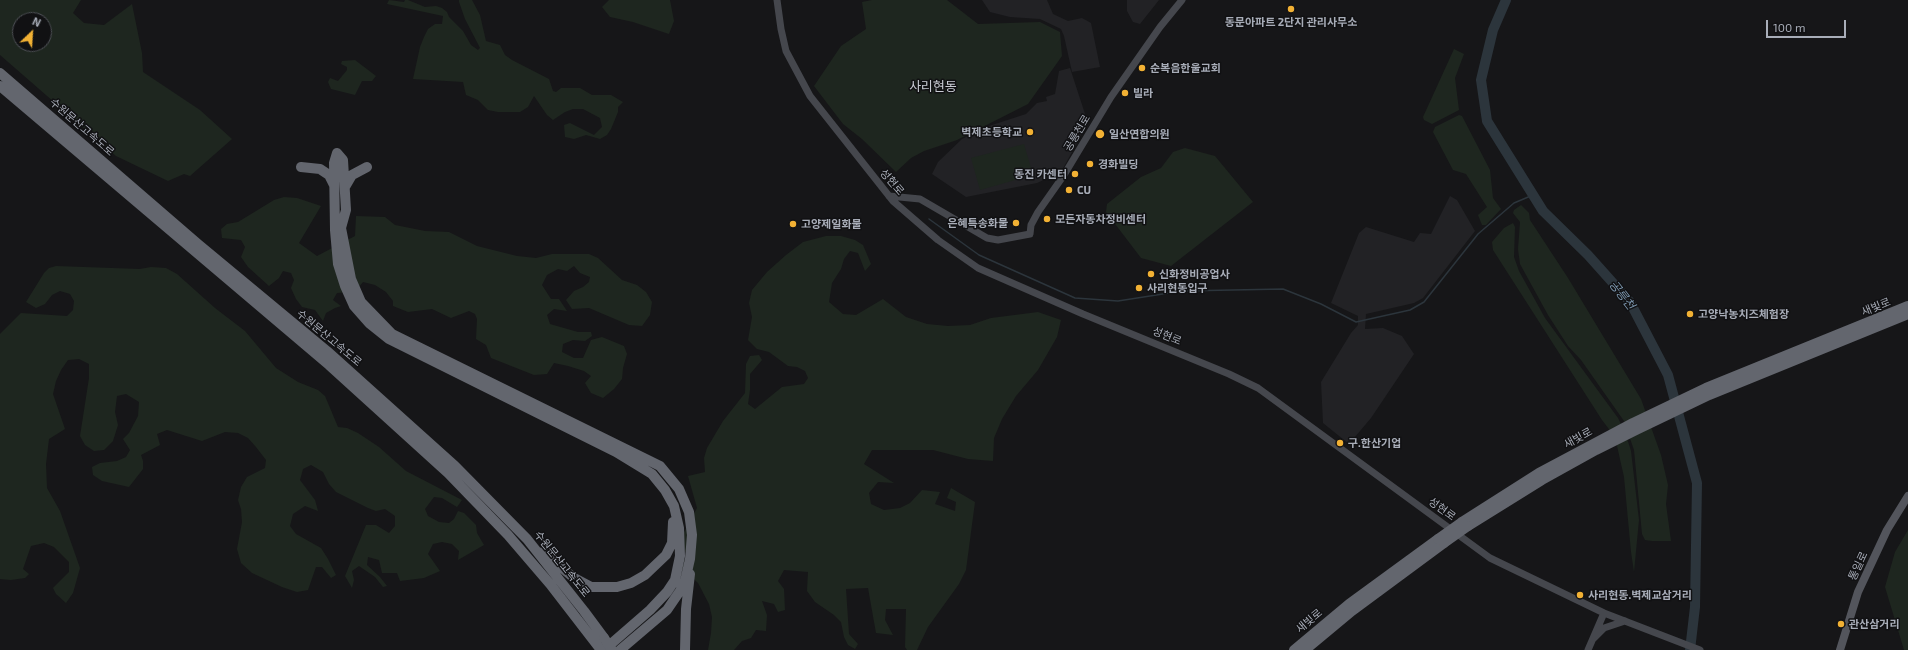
<!DOCTYPE html>
<html>
<head>
<meta charset="utf-8">
<style>
	body { margin:0 }
	#map { position:relative; width:1908px; height:650px; overflow:hidden; background:#161618; font-family:"Exo 2",sans-serif }
	canvas { display:block }
	.north { position:absolute; left:12px; top:12px; width:40px; height:40px; box-sizing:border-box; background:#111113; border:1px solid #4d4f55; border-radius:50%; rotate:25deg; font-size:11px; font-weight:700; line-height:16px; text-align:center; color:#a8adb8 }
	.north::after { content:''; display:block; margin:auto; width:14px; height:18px; background:#f2b134; clip-path:polygon(50% 0,100% 100%,50% 72%,0 100%) }
	.scale { position:absolute; left:1766px; top:20px; width:80px; height:18px; box-sizing:border-box; border:2px solid #a8adb8; border-top:0; padding-left:5px; font-size:12px; line-height:14px; white-space:nowrap; color:#a8adb8; -webkit-text-stroke:3px #111113; paint-order:stroke }
</style>
</head>
<body>
<div id="map">
<canvas width="1908" height="650"></canvas>
<div class="north">N</div>
<div class="scale">100 m</div>
</div>
<script>
const context = document.querySelector('canvas').getContext('2d');
context.lineJoin = 'round';
function fillPath(path, color) { context.fillStyle = color; context.fill(path, 'evenodd'); }
const poly = rows => new Path2D(rows.map(r => 'M' + r).join(''));
function strokePath(path, color, width, dash) { context.strokeStyle = color; context.lineWidth = width; context.lineCap = dash ? 'butt' : 'round'; context.setLineDash(dash || []); context.stroke(path); }
function label(font, color, halo, rows, align = 'center') {
  context.font = font + ' "Exo 2","Noto Sans KR",sans-serif'; context.lineWidth = 3; context.setLineDash([]); context.textBaseline = 'middle'; context.strokeStyle = halo; context.fillStyle = color; for (const [text, x, y, turn = 0] of rows) {
    context.save(); context.translate(x, y); context.rotate((+turn || 0) * Math.PI / 180); context.textAlign = isNaN(turn) ? turn : align; if (halo) context.strokeText(text, 0, 0); context.fillText(text, 0, 0); context.restore();
  }
}
const built = poly([
	[982,0,1047,0,1053,14,1068,21,1082,18,1091,23,1100,67,1072,72,1064,36,1061,29,1040,19,1010,17,990,12],
	[1127,0,1159,0,1140,24,1133,22,1127,11],
	[1070,68,1088,123,1061,172,1037,183,966,197,932,174,938,162,962,139,992,125,1026,114,1037,103,1047,101,1046,97,1055,94,1059,71],
	[1450,196,1457,200,1475,231,1423,298,1414,303,1366,314,1365,329,1383,328,1402,336,1414,354,1371,418,1349,444,1323,423,1321,382,1351,333,1358,325,1358,316,1331,303,1359,233,1366,227,1414,242,1420,233,1431,234]
]);
const green = poly([
	[0,0,81,0,73,13,84,23,104,25,132,4,142,53,143,72,200,110,232,139,190,176,184,174,168,181,116,156,0,55],
	[20,20,44,20,44,44,20,44],
	[389,0,404,2,405,0,408,0,425,7,436,6,442,8,447,12,449,17,463,31,471,45,478,50,480,48,478,44,465,19,459,2,459,0,472,0,480,15,486,41,500,45,505,55,512,60,549,79,553,91,556,92,561,88,580,88,592,95,611,95,623,102,618,107,618,112,611,129,607,135,600,139,586,135,574,139,565,137,564,125,570,123,594,135,602,127,600,118,583,109,573,109,565,112,553,120,547,115,534,96,528,107,520,112,498,112,488,110,478,100,466,95,463,82,413,79,420,47,424,37,428,29,435,24,442,24,443,16,387,4],
	[609,0,670,0,674,21,669,34,633,22,610,17,602,7],
	[872,0,947,0,978,24,1040,22,1060,32,1062,56,1028,104,957,140,924,151,911,158,896,172,862,139,843,124,814,86,841,46,866,29,862,2],
	[1454,49,1464,54,1455,78,1459,110,1432,124,1424,120,1423,117],
	[355,60,376,76,372,81,362,81,355,95,331,89,328,82,330,78,338,81,347,70,347,67,341,64,342,61],
	[1459,115,1462,116,1490,170,1493,198,1501,209,1486,225,1482,225,1478,215,1487,207,1466,174,1453,170,1433,132,1435,127],
	[1024,144,1033,175,980,190,971,158],
	[1185,148,1215,156,1253,202,1171,266,1141,258,1106,212,1107,204,1141,177,1161,168,1173,152],
	[284,197,297,198,321,206,299,243,317,256,355,236,356,216,385,217,395,225,425,231,449,232,477,246,517,256,536,258,552,254,589,254,598,258,622,280,637,285,646,292,652,302,650,315,642,326,629,325,589,308,572,309,566,300,574,291,583,287,589,282,590,277,580,273,574,266,567,271,558,269,547,275,542,285,551,299,559,299,567,311,554,309,547,315,550,324,578,332,591,332,592,336,585,341,573,340,563,344,562,352,574,358,583,358,591,340,602,337,624,346,627,354,623,368,622,379,614,389,603,398,591,393,585,383,591,376,584,371,568,366,554,363,547,374,534,375,491,358,486,345,476,339,477,319,475,314,469,311,451,318,432,309,408,312,393,306,393,301,386,292,375,285,363,282,358,288,348,292,337,293,333,300,341,306,335,308,326,313,323,321,315,310,302,307,296,299,291,288,294,280,291,273,283,271,279,278,269,286,248,267,241,257,245,247,241,240,222,238,221,229,227,224,238,222,274,200],
	[1521,205,1529,213,1530,220,1568,278,1641,399,1661,455,1668,485,1666,504,1671,541,1652,541,1645,540,1642,534,1634,450,1624,421,1581,360,1568,346,1548,315,1520,264,1518,249,1520,222,1513,213,1514,210],
	[1513,223,1515,227,1514,257,1519,271,1545,318,1618,418,1625,432,1631,451,1639,520,1634,572,1631,552,1624,477,1615,437,1602,420,1493,250,1492,242,1504,228],
	[826,236,841,236,855,240,863,245,871,264,865,271,858,253,850,251,844,259,841,269,832,283,829,302,843,314,856,315,883,299,906,317,927,324,948,326,970,325,991,318,1038,312,1061,320,1057,337,1038,370,1016,396,1002,419,994,438,993,461,968,459,933,450,872,450,864,464,894,483,878,482,869,493,871,504,884,510,900,508,910,503,922,490,940,492,935,504,955,511,956,502,947,498,951,488,975,502,966,570,959,584,928,627,917,650,907,650,905,647,906,609,886,609,885,620,893,635,876,633,868,588,846,589,849,634,858,644,855,649,848,645,844,637,841,622,834,615,815,602,807,591,808,572,784,570,778,581,784,589,785,610,778,612,774,604,762,601,767,615,766,631,756,630,751,638,742,641,734,650,708,650,711,633,712,617,709,604,698,583,682,568,687,554,683,547,683,534,697,508,688,476,705,472,704,458,707,448,723,421,745,393,746,364,750,356,759,355,762,360,750,374,750,390,748,404,755,409,782,387,804,384,808,378,805,371,797,367,788,366,769,352,757,349,748,340,752,317,749,303,752,290,767,272,786,255,803,242],
	[56,266,140,269,151,267,166,268,177,274,215,308,245,331,276,368,298,382,318,390,325,396,338,427,347,428,358,433,379,447,406,471,462,500,457,507,442,498,434,497,425,509,428,516,439,522,449,523,454,519,458,511,464,513,476,525,477,533,484,545,458,560,459,551,452,544,442,542,433,544,428,554,440,571,424,578,400,581,397,573,382,573,379,560,368,557,367,565,380,577,387,586,383,587,375,577,359,566,352,571,354,580,352,588,345,576,366,525,376,525,389,533,395,526,395,516,385,509,376,511,368,508,336,492,329,484,323,472,311,465,303,469,300,480,315,500,318,511,305,506,293,514,290,526,296,534,321,548,328,559,336,575,331,578,322,567,316,567,308,590,297,592,282,587,252,573,241,563,237,549,242,522,241,509,238,500,241,487,247,477,265,468,266,460,256,447,248,438,238,433,225,432,202,441,167,430,157,434,160,445,141,455,143,461,143,469,129,487,102,481,93,475,92,467,100,463,117,461,126,457,130,450,123,439,129,433,138,416,139,402,126,394,117,396,115,412,118,425,113,441,104,450,94,451,85,445,80,436,89,378,89,364,79,359,68,360,61,370,56,381,53,394,65,429,49,439,46,464,47,488,60,511,80,568,73,593,66,603,56,594,53,588,69,572,69,562,54,547,44,543,31,546,23,569,29,574,25,578,11,580,0,579,0,334,21,313,67,316,73,310,74,301,70,294,60,291,52,295,45,304,36,308,26,302,44,273,49,268],
	[1908,530,1908,650,1904,650,1885,587,1895,552]
]);
const stream = poly([
	[929,219,979,255,1075,298,1118,301,1182,291,1283,289,1321,304,1356,322,1410,310,1424,302,1478,234,1514,203,1533,195]
]);
const river = poly([
	[1506,0,1493,30,1481,80,1487,121,1543,211,1588,255,1630,302,1668,375,1697,483,1695,607,1690,650]
]);
const secondary = poly([
	[777,0,781,29,786,51,810,96,893,201,938,240,978,268,1083,314,1229,374,1258,388,1490,558,1604,613,1700,650],
	[889,196,920,199,987,238,998,240,1030,234,1031,225,1038,212,1064,175,1111,97,1160,27,1182,0],
	[1594,638,1604,628,1625,621],
	[1588,650,1604,613]
]);
const primary = poly([
	[1840,650,1858,592,1887,530,1908,496]
]);
const highway = poly([
	[0,73,198,244,327,351,455,466,527,539,584,611,604,638],
	[0,86,329,365,448,473,508,535,550,584,601,650],
	[337,153,343,160,346,210,341,228,351,279,361,302,392,334,660,466,679,489,689,512,692,535,690,559,685,581,680,591,667,610,620,650],
	[337,153,334,163,335,230,338,264,345,286,354,306,369,323,389,339,616,452,652,474,665,490,674,506,679,528,680,556,675,580,667,592,650,610,604,650],
	[301,167,320,169,329,175,334,185],
	[345,187,352,175,367,167],
	[1462,522,1539,473,1633,423,1706,388,1908,306],
	[1468,526,1542,480,1596,450,1636,430,1709,395,1908,314],
	[543,552,574,578,591,587,617,587,631,583,645,575,666,555,672,543,673,522],
	[685,650,686,609,690,574],
	[1294,650,1349,604,1438,539],
	[1305,650,1352,611,1444,543]
]);
const highwayBridge = poly([
	[1438,539,1462,522],
	[1444,543,1468,526],
	[604,638,612,650]
]);
const markers = [
	[1291,9,4,"#f2b134"],
	[1142,68,4,"#f2b134"],
	[1125,93,4,"#f2b134"],
	[1030,132,4,"#f2b134"],
	[1100,134,5,"#f2b134"],
	[1090,164,4,"#f2b134"],
	[1075,174,4,"#f2b134"],
	[1069,190,4,"#f2b134"],
	[1047,219,4,"#f2b134"],
	[1016,223,4,"#f2b134"],
	[793,224,4,"#f2b134"],
	[1151,274,4,"#f2b134"],
	[1139,288,4,"#f2b134"],
	[1690,314,4,"#f2b134"],
	[1340,443,4,"#f2b134"],
	[1580,595,4,"#f2b134"],
	[1841,624,4,"#f2b134"]
];
const poiNames = [
	["동문아파트 2단지 관리사무소",1291,22,"center"],
	["순복음한울교회",1150,68],
	["빌라",1133,93],
	["벽제초등학교",1022,132,"right"],
	["일산연합의원",1109,134],
	["경화빌딩",1098,164],
	["동진 카센터",1067,174,"right"],
	["CU",1077,190],
	["모든자동차정비센터",1055,219],
	["은혜특송화물",1008,223,"right"],
	["고양제일화물",801,224],
	["신화정비공업사",1159,274],
	["사리현동입구",1147,288],
	["고양낙농치즈체험장",1698,314],
	["구.한산기업",1348,443],
	["사리현동.벽제교삼거리",1588,595],
	["관산삼거리",1849,624]
];
const streetNames = [
	["수원문산고속도로",82,127,41],
	["공릉천로",1077,133,-59],
	["성현로",892,182,49],
	["새빛로",1876,307,-22],
	["성현로",1167,336,22],
	["수원문산고속도로",329,338,40],
	["새빛로",1578,438,-29],
	["성현로",1442,509,36],
	["수원문산고속도로",562,564,51],
	["통일로",1858,566,-65],
	["새빛로",1309,621,-40]
];
const waterNames = [
	["공릉천",1622,295,52]
];
const quarterNames = [
	["사리현동",933,87]
];
fillPath(built, '#222225');
fillPath(green, '#1e261f');
strokePath(stream, '#2c353c', 1.5);
strokePath(river, '#2c353c', 10);
strokePath(secondary, '#45474d', 7);
strokePath(primary, '#53555c', 8);
strokePath(highway, '#63666e', 10);
strokePath(highwayBridge, '#63666e', 10);
for (const [x, y, r, color] of markers) { const dot = new Path2D(); dot.arc(x, y, r, 0, 2 * Math.PI); context.fillStyle = color; context.fill(dot); strokePath(dot, '#111113', 1.5); }
label('bold 11px', '#a8adb8', '#111113', poiNames, 'left');
label('11px', '#a8adb8', '#111113', streetNames);
label('italic 12px', '#7f9bb3', '#111113', waterNames);
label('13px', '#c9ccd4', '#111113', quarterNames);
</script>
</body>
</html>
